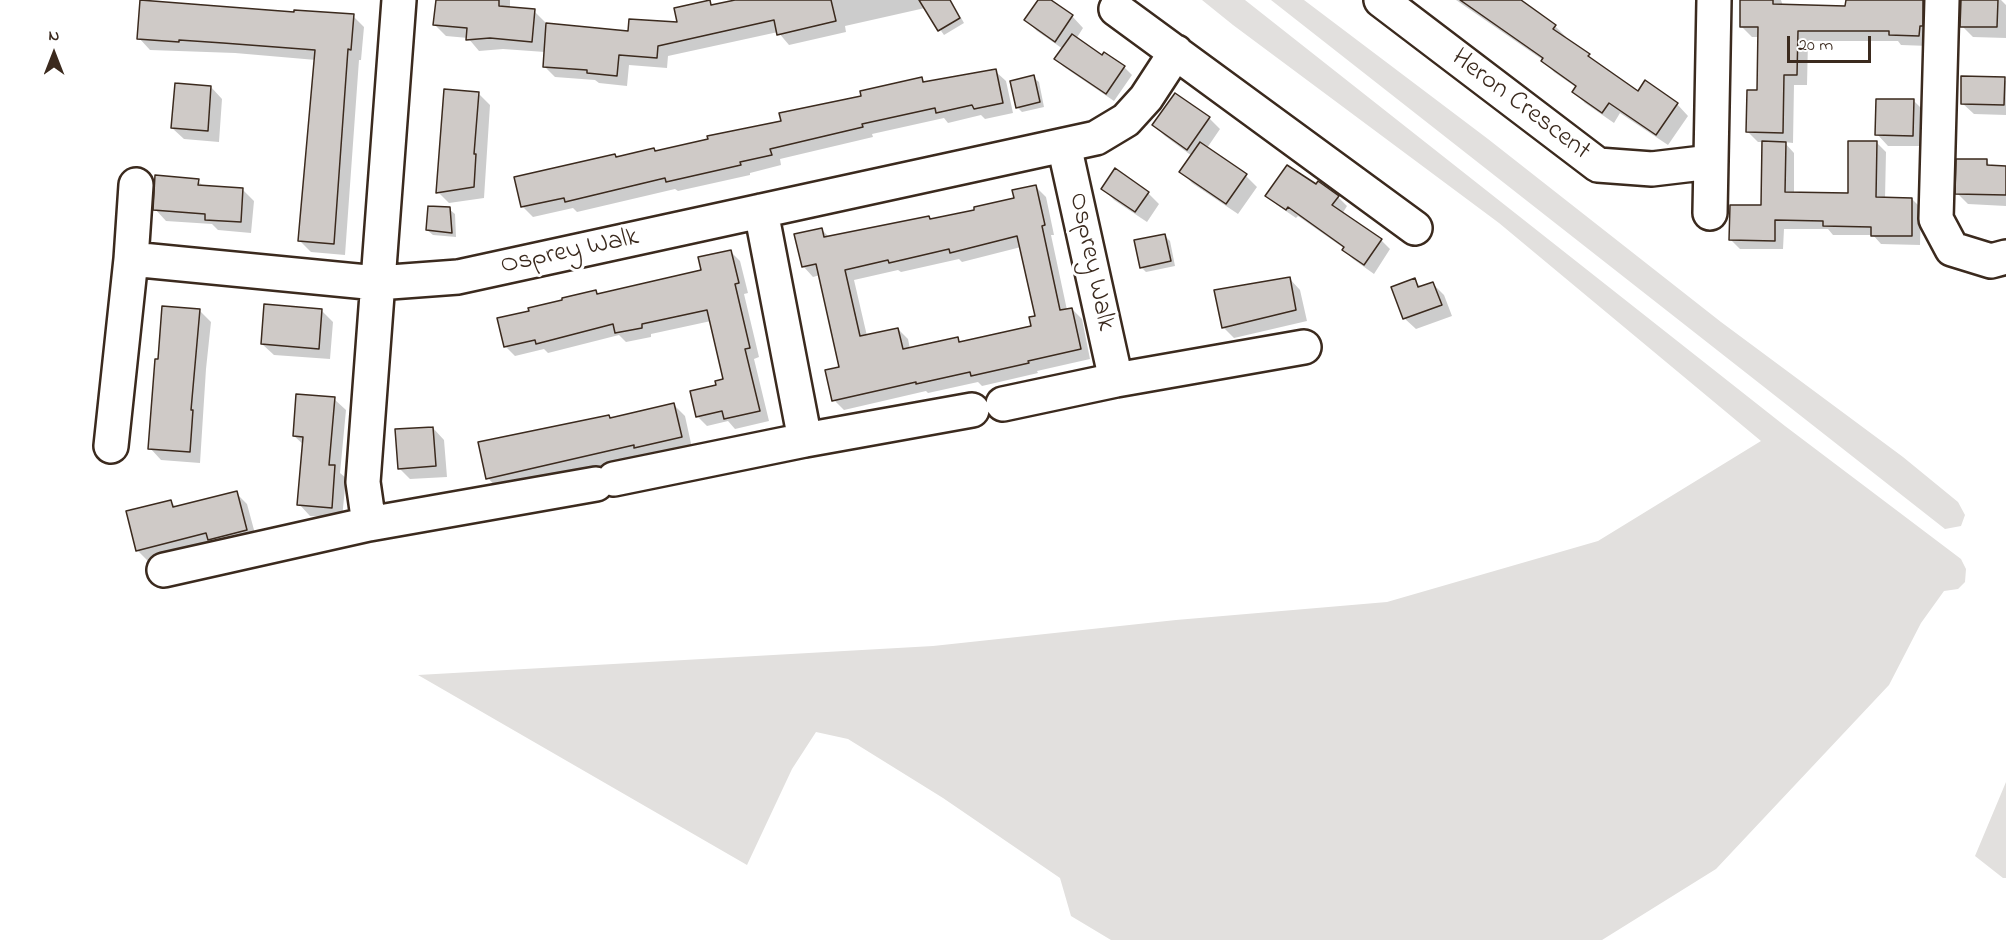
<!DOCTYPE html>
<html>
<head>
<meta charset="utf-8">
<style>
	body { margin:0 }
	#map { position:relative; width:2006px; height:940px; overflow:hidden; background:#fff; font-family:"Indie Flower",sans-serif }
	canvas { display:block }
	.north { position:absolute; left:24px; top:24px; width:60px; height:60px; -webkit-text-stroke:4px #fff; paint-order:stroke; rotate:0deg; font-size:16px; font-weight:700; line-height:24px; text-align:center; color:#3b2a1e }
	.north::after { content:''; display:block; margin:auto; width:21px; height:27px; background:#3b2a1e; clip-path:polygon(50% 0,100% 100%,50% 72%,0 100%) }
	.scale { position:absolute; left:1787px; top:36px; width:84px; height:27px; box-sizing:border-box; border:3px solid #3b2a1e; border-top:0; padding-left:8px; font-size:18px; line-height:21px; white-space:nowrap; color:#3b2a1e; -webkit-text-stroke:4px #fff; paint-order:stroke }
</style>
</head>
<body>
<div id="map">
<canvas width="2006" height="940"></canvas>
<div class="north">N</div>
<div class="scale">20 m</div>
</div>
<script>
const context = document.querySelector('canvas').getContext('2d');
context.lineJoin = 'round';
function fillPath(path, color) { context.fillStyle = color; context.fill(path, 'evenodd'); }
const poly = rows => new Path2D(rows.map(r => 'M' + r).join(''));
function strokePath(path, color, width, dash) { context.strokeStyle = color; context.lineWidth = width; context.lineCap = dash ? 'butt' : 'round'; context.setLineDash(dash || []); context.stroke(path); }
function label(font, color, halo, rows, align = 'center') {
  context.font = font + ' "Indie Flower",sans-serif'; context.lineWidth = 6; context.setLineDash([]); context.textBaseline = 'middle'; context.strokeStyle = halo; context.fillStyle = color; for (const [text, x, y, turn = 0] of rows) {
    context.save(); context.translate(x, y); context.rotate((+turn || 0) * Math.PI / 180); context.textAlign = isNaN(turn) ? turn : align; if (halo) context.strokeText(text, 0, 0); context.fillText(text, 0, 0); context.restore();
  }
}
const green = poly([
	[1202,0,1245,0,1785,426,1961,559,1966,569,1965,582,1958,589,1944,591,1921,623,1889,685,1716,869,1602,940,1111,940,1071,916,1060,878,943,798,848,739,816,732,792,769,747,865,418,675,933,646,1176,620,1387,602,1598,541,1761,441,1499,223,1233,25],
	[1271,0,1304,0,1488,139,1721,322,1903,457,1958,502,1965,515,1961,526,1945,529],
	[2006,782,2006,878,2003,878,1975,856]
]);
const shadow = poly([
	[437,0,510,0,510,9,534,11,545,22,545,25,629,33,679,24,709,2,713,6,742,0,951,0,964,23,944,35,925,8,845,26,846,32,789,45,778,32,668,56,667,68,629,65,627,86,599,83,595,80,555,77,544,66,545,52,503,49,479,51,468,38,446,36,435,25],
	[1040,0,1048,0,1072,16,1083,28,1076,39,1102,57,1124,67,1132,75,1114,101,1064,67,1056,59,1063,49,1037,31,1026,20],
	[1456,0,1516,0,1555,26,1566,37,1565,39,1638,93,1646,82,1677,104,1688,116,1668,145,1620,113,1614,123,1585,103,1574,92,1577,88,1554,72,1543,60],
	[1742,0,1781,0,1783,6,1847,7,1847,0,1930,0,1929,46,1901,45,1898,41,1808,41,1807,85,1794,85,1793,143,1784,142,1794,153,1794,194,1849,194,1877,143,1886,152,1885,199,1912,199,1921,208,1920,245,1881,244,1873,235,1833,235,1828,229,1784,229,1783,249,1740,249,1730,239,1762,206,1763,142,1758,142,1747,131,1758,91,1759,37,1752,37,1741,26],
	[1961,0,2001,0,2006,5,2006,38,1973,37,1962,26],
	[295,14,353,16,364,27,361,60,359,60,345,255,311,252,300,241,316,60,235,53,150,50,139,38],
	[995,71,1006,81,1013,113,985,119,981,115,948,123,944,118,872,134,873,137,780,159,781,165,750,173,750,175,678,191,675,189,577,212,573,208,533,217,523,207,617,158,656,152,783,122,922,79,926,83],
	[1033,77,1039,82,1044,107,1022,112,1017,107],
	[2004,79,2006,81,2006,115,1974,114,1962,103],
	[211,87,222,99,219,142,184,139,172,128],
	[478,93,490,105,484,198,449,203,438,192],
	[1914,101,1925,112,1924,146,1888,146,1877,134],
	[1209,118,1220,129,1207,148,1246,176,1257,187,1238,214,1192,183,1181,171,1192,156,1165,136,1153,125],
	[1986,161,1992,167,2006,167,2006,206,1968,204,1957,193],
	[198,181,204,187,243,190,254,201,251,233,218,230,212,224,166,221,155,209],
	[1036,187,1046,197,1054,235,1051,235,1067,310,1072,309,1082,319,1090,359,1037,371,1038,373,982,386,978,382,928,393,926,391,844,410,834,400,841,368,820,275,813,277,803,266,822,230,830,238,931,220,976,211,1016,199],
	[1021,247,1037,317,1033,327,961,343,957,339,910,349,908,339,898,329,867,336,854,280,898,270,901,272,959,259,962,262],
	[1103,188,1148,193,1159,204,1147,222,1114,200],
	[1267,195,1338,197,1347,206,1342,214,1381,240,1390,249,1374,274,1353,259,1344,250,1345,249,1298,216,1296,218,1277,205],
	[449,209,455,214,456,237,433,235,427,230],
	[1165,236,1170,241,1175,266,1146,272,1141,267],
	[730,251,740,261,748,293,744,294,759,357,754,359,769,421,735,429,728,421,707,426,697,416,718,386,725,380,711,321,651,334,651,337,626,342,619,335,548,353,544,349,515,356,505,346,531,312,595,291,599,295,703,271],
	[1289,278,1300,290,1307,321,1234,338,1223,327],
	[1414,280,1422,288,1433,284,1444,295,1452,316,1416,329,1404,318],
	[200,311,211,322,206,369,200,463,161,460,150,448,160,361],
	[322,311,333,322,330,359,274,355,262,344],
	[334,399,346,410,340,473,346,478,342,518,310,516,299,504,304,445,294,436],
	[674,405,685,416,692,448,645,456,499,490,488,478,609,416,612,419],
	[433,428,444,440,447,477,410,479,399,468],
	[236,493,247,504,257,541,214,545,148,561,137,550,171,502,177,508]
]);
const building = poly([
	[140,0,294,12,294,10,354,14,351,50,348,49,334,244,298,241,315,50,223,43,179,40,179,42,137,39,140,0],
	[436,0,499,0,499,6,535,9,532,42,490,38,466,40,467,28,433,25,436,0],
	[710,0,711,5,735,0,831,0,836,21,777,35,774,20,658,46,657,58,619,55,617,76,587,73,587,70,543,67,546,23,628,31,629,19,677,22,674,8,710,0],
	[919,0,950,0,960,18,938,31,919,0],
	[1038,0,1051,0,1073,15,1055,42,1024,20,1038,0],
	[1460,0,1521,0,1556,25,1553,29,1590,54,1588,56,1638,91,1645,80,1678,103,1656,135,1609,103,1602,113,1572,92,1576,86,1541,61,1543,58,1460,0],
	[1740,0,1773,0,1773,4,1845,6,1846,0,1923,0,1923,26,1920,26,1919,36,1889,35,1889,31,1798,31,1797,75,1784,75,1783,133,1746,132,1747,90,1757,90,1758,27,1740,27,1740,0],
	[1961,0,1998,0,1997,27,1960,27,1961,0],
	[1072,34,1102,55,1104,52,1125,66,1106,94,1054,59,1072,34],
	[996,69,1003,103,974,109,972,105,936,113,935,108,862,124,863,127,770,149,772,155,740,162,741,165,666,182,665,178,565,202,564,198,521,207,514,177,615,154,616,157,654,148,655,151,708,139,707,136,781,121,779,113,861,96,860,91,922,77,923,82,996,69],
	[1034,75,1040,102,1016,108,1010,81,1034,75],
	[1961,76,2005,77,2004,105,1961,104,1961,76],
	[175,83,211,86,208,131,171,128,175,83],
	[444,89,479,92,474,154,476,154,474,187,436,193,444,89],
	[1175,93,1210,117,1187,150,1152,125,1175,93],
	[1876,99,1914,99,1913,136,1875,135,1876,99],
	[1762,141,1786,142,1785,192,1848,193,1848,141,1877,141,1876,197,1912,198,1912,236,1871,236,1871,227,1823,226,1823,221,1775,220,1775,241,1729,240,1730,205,1761,205,1762,141],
	[1200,142,1247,174,1226,204,1179,172,1200,142],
	[1956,159,1987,159,1987,165,2006,166,2006,195,1955,194,1956,159],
	[1287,165,1316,184,1318,181,1339,196,1332,205,1382,239,1364,265,1342,250,1344,247,1288,207,1286,210,1265,196,1287,165],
	[1115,168,1149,192,1135,212,1101,189,1115,168],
	[155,175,199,179,198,185,243,188,241,222,205,220,205,214,153,210,155,175],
	[1036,185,1045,225,1042,226,1060,310,1072,308,1081,349,1028,361,1029,363,971,376,970,372,916,384,916,382,832,401,825,370,839,367,816,264,802,267,794,234,822,228,824,237,929,216,930,219,974,210,974,207,1014,198,1012,190,1036,185],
	[1017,236,1035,316,1029,317,1031,326,959,342,958,337,903,349,898,328,860,336,845,270,888,260,889,263,949,249,950,253,1017,236],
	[428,206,450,207,452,233,426,230,428,206],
	[1165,234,1171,261,1140,268,1134,240,1165,234],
	[731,250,739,283,735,284,750,348,745,349,760,411,724,419,722,411,696,417,690,391,716,385,715,381,723,379,707,310,642,324,642,328,615,333,613,324,536,344,535,340,504,347,497,318,529,311,528,308,562,300,562,298,596,290,597,294,701,270,698,257,731,250],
	[1290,277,1296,310,1222,328,1214,290,1290,277],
	[1415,278,1418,287,1433,282,1442,305,1403,319,1391,287,1415,278],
	[264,304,322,309,319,349,261,344,264,304],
	[162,306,200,309,191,410,193,410,190,452,148,449,155,359,158,359,162,306],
	[296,394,335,397,329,465,335,465,332,508,297,505,303,437,293,436,296,394],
	[674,403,682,437,634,448,634,445,486,479,478,442,609,415,610,418,674,403],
	[433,427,436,466,398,469,395,429,433,427],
	[237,491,247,530,208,540,206,533,136,551,126,511,171,500,173,507,237,491]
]);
const minor = poly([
	[1381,0,1598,165,1652,169,1711,162],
	[1942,0,1936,219,1952,249,1991,261,2006,257],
	[1116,9,1415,228],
	[1064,145,1116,380],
	[136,185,131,259,377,283,458,277,1096,138,1126,120,1146,98,1176,52],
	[761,211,805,440],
	[1710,213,1714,0],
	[1003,404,1116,380,1304,347],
	[111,446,131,259],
	[614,479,805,440,972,410],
	[369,524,363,482,399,0],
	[164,570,369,524,596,484]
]);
const streetNames = [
	["Heron Crescent",1520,106,37],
	["Osprey Walk",570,253,-12],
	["Osprey Walk",1090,262,78]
];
fillPath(green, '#e2e0de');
fillPath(shadow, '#0003');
fillPath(building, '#cfcac7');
strokePath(building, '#3b2a1e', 1.5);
strokePath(minor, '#3b2a1e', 38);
strokePath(minor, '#fff', 33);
label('27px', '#3b2a1e', '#fff', streetNames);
</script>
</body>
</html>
